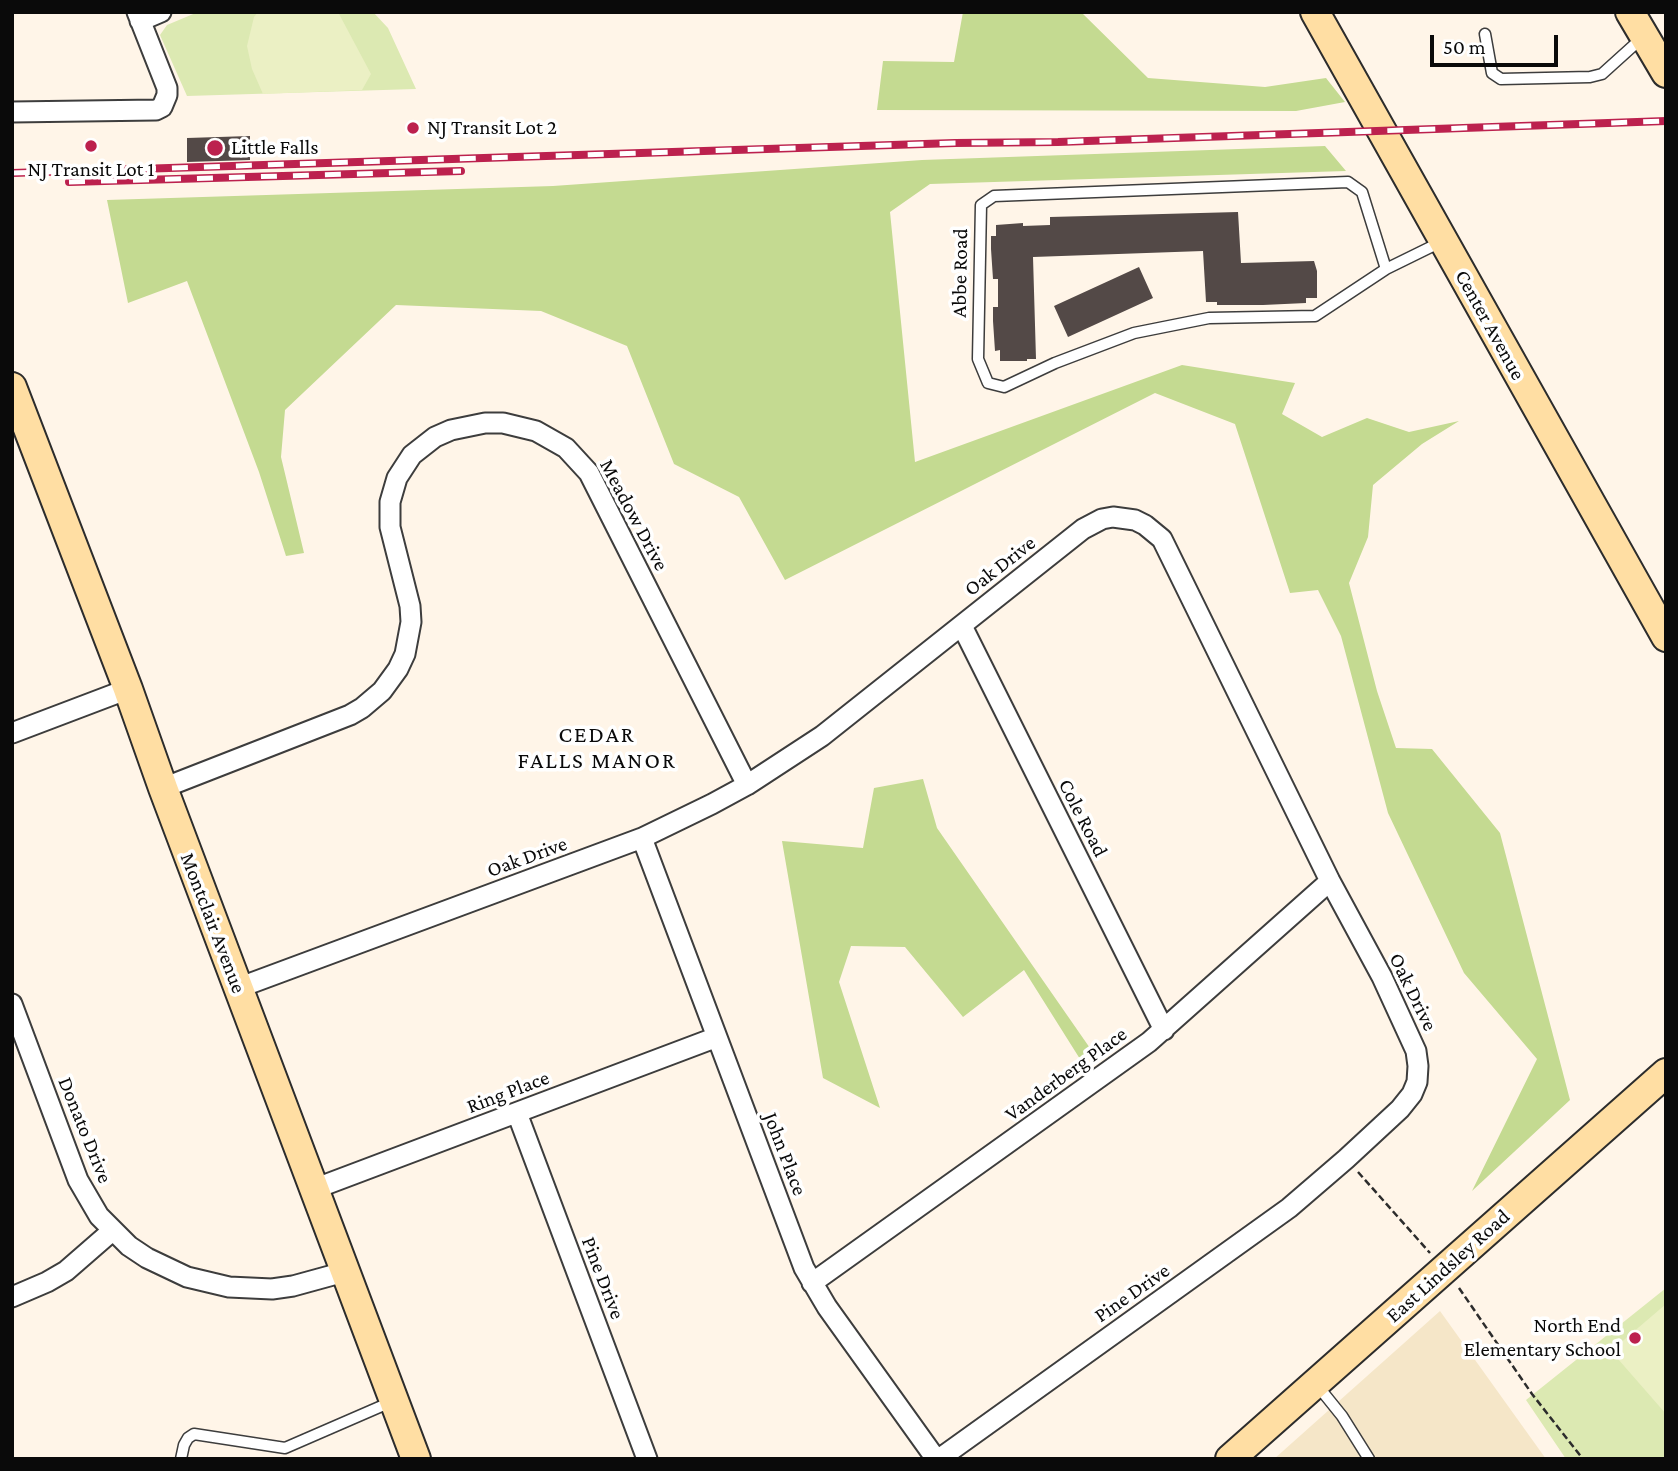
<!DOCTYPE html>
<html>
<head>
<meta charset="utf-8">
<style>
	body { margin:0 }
	#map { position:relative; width:1678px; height:1471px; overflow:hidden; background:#fff5e8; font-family:"Crimson Pro",serif }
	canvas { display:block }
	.frame { position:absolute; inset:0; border:14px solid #0a0a0a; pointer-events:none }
	.scale { position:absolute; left:1430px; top:35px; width:128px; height:32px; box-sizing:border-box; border:4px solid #0a0a0a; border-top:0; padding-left:9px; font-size:21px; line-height:24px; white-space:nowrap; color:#0a0a0a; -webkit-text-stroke:5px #fff; paint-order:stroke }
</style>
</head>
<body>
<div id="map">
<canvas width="1678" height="1471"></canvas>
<div class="frame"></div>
<div class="scale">50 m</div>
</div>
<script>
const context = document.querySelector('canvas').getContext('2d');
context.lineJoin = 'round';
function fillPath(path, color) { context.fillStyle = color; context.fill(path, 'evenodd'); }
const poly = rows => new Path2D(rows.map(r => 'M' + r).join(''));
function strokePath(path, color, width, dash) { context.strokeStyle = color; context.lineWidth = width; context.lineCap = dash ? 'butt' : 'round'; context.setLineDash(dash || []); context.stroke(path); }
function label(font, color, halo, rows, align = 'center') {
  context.font = font + ' "Crimson Pro",serif'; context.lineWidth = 7; context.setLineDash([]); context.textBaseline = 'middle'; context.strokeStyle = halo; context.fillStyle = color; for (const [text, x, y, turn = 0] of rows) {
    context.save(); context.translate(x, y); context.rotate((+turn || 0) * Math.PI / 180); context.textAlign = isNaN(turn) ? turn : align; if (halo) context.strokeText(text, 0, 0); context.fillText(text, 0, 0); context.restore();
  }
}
const farmland = poly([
	[1440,1311,1546,1459,1274,1459]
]);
const green = poly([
	[198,12,373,12,388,28,416,89,187,96,160,35,167,25],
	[1666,1288,1666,1459,1566,1459,1526,1400]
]);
const forest = poly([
	[963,12,1081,12,1148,78,1265,87,1326,78,1345,102,1296,111,877,110,883,61,954,62],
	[1325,146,1346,171,930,184,890,212,915,462,1182,365,1295,383,1282,414,1322,437,1367,418,1409,432,1459,421,1422,444,1373,485,1368,537,1349,583,1377,691,1396,748,1432,749,1500,833,1570,1100,1472,1191,1537,1059,1464,973,1388,813,1341,636,1318,590,1290,593,1235,424,1155,393,785,580,739,497,674,464,627,346,541,311,396,305,285,410,281,457,304,553,286,556,259,472,187,281,128,303,107,200,553,186,922,160],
	[923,779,937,828,1092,1051,1080,1059,1024,970,963,1017,905,947,851,946,839,982,880,1108,823,1078,782,841,863,848,874,788]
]);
const pitch = poly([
	[258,12,338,12,371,74,362,90,263,94,252,69,247,46,254,17],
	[1666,1304,1666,1414,1611,1351]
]);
const building = poly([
	[250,136,250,160,187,162,187,138],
	[1238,212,1241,263,1314,261,1317,271,1317,298,1306,298,1306,303,1263,305,1217,305,1217,302,1206,302,1203,251,1033,257,1036,359,1027,359,1027,361,1000,361,1000,350,995,351,993,321,993,307,998,307,998,279,993,279,991,249,991,236,996,236,996,225,1023,223,1023,226,1050,225,1050,217],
	[1139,267,1153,298,1068,337,1054,306]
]);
const path = poly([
	[1358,1172,1430,1253],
	[1459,1288,1532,1394,1583,1459]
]);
const lane = poly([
	[1485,34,1492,73,1501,79,1590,77,1602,74,1643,37],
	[1386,269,1362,192,1348,182,994,196,981,205,978,359,988,383,1004,387,1055,363,1134,333,1209,318,1315,316,1386,269,1443,241],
	[1317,1385,1342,1416,1369,1459],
	[181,1459,184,1445,188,1438,194,1434,285,1448,391,1402]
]);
const street = poly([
	[140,21,161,12],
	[12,112,156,110,162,107,167,95,167,88,137,12],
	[962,626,1164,1030],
	[12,733,128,689],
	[163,788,350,715,362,708,382,691,398,669,405,654,411,622,410,606,390,527,390,502,397,478,412,455,435,437,451,430,485,423,503,423,536,431,566,448,589,473,747,785],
	[642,838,804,1268,827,1307,936,1459],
	[238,988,642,838,712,804,747,785,822,736,1083,529,1102,519,1113,517,1135,520,1145,525,1162,539,1330,881,1382,977,1416,1051,1418,1066,1417,1082,1412,1094,1400,1109,1346,1159,1289,1208,939,1459],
	[12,1004,78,1180,99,1216,129,1246,147,1258,187,1277,229,1287,272,1289,293,1286,344,1272],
	[517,1113,647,1459],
	[314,1189,717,1037],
	[812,1283,1149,1042,1330,881],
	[12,1297,47,1282,66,1271,112,1231]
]);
const secondary = poly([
	[1315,12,1666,637],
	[1630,12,1666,73],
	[12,387,128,689,163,788,416,1459],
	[1230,1459,1666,1073]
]);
const rail = poly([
	[12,173,955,143,1058,142,1666,121],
	[69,182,461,171]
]);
const markers = [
	[413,128,7,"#bc214e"],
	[91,146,7,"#bc214e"],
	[215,148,9,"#bc214e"],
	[1635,1338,7,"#bc214e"]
];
const poiNames = [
	["NJ Transit Lot 2",427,128],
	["Little Falls",231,148],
	["NJ Transit Lot 1",91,170,"center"],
	["North End",1621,1326,"right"],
	["Elementary School",1621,1350,"right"]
];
const streetNames = [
	["Abbe Road",960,273,-89],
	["Center Avenue",1490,325,61],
	["Meadow Drive",634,515,62],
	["Oak Drive",1000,566,-38],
	["Cole Road",1083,818,63],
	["Oak Drive",527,857,-20],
	["Montclair Avenue",213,923,69],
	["Oak Drive",1413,992,64],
	["Vanderberg Place",1066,1074,-36],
	["Ring Place",508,1092,-21],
	["Donato Drive",85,1130,68],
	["John Place",785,1154,69],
	["East Lindsley Road",1448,1266,-42],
	["Pine Drive",603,1278,69],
	["Pine Drive",1132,1293,-35]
];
const neighbourhoodNames = [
	["CEDAR",597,735],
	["FALLS MANOR",597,761]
];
fillPath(farmland, '#f5e6c8');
fillPath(green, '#dce9b2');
fillPath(forest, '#c4da91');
fillPath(pitch, '#ebf0c4');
fillPath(building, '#534947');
strokePath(lane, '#3d3d3d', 13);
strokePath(street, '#3d3d3d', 23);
strokePath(secondary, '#2c2c2c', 32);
strokePath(path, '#2c2c2c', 2.5, [7, 3.5]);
strokePath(lane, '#fff', 10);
strokePath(street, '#fff', 19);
strokePath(secondary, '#ffdea3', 28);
strokePath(rail, '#bc214e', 8);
strokePath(rail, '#fff', 5, [16]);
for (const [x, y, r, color] of markers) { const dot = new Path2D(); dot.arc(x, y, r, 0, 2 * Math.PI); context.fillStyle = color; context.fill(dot); strokePath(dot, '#fff', 2.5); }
label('21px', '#0a0a0a', '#fff', poiNames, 'left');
label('21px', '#0a0a0a', '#fff', streetNames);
context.letterSpacing = '2px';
label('23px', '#0a0a0a', '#fff', neighbourhoodNames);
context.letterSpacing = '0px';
</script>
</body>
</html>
